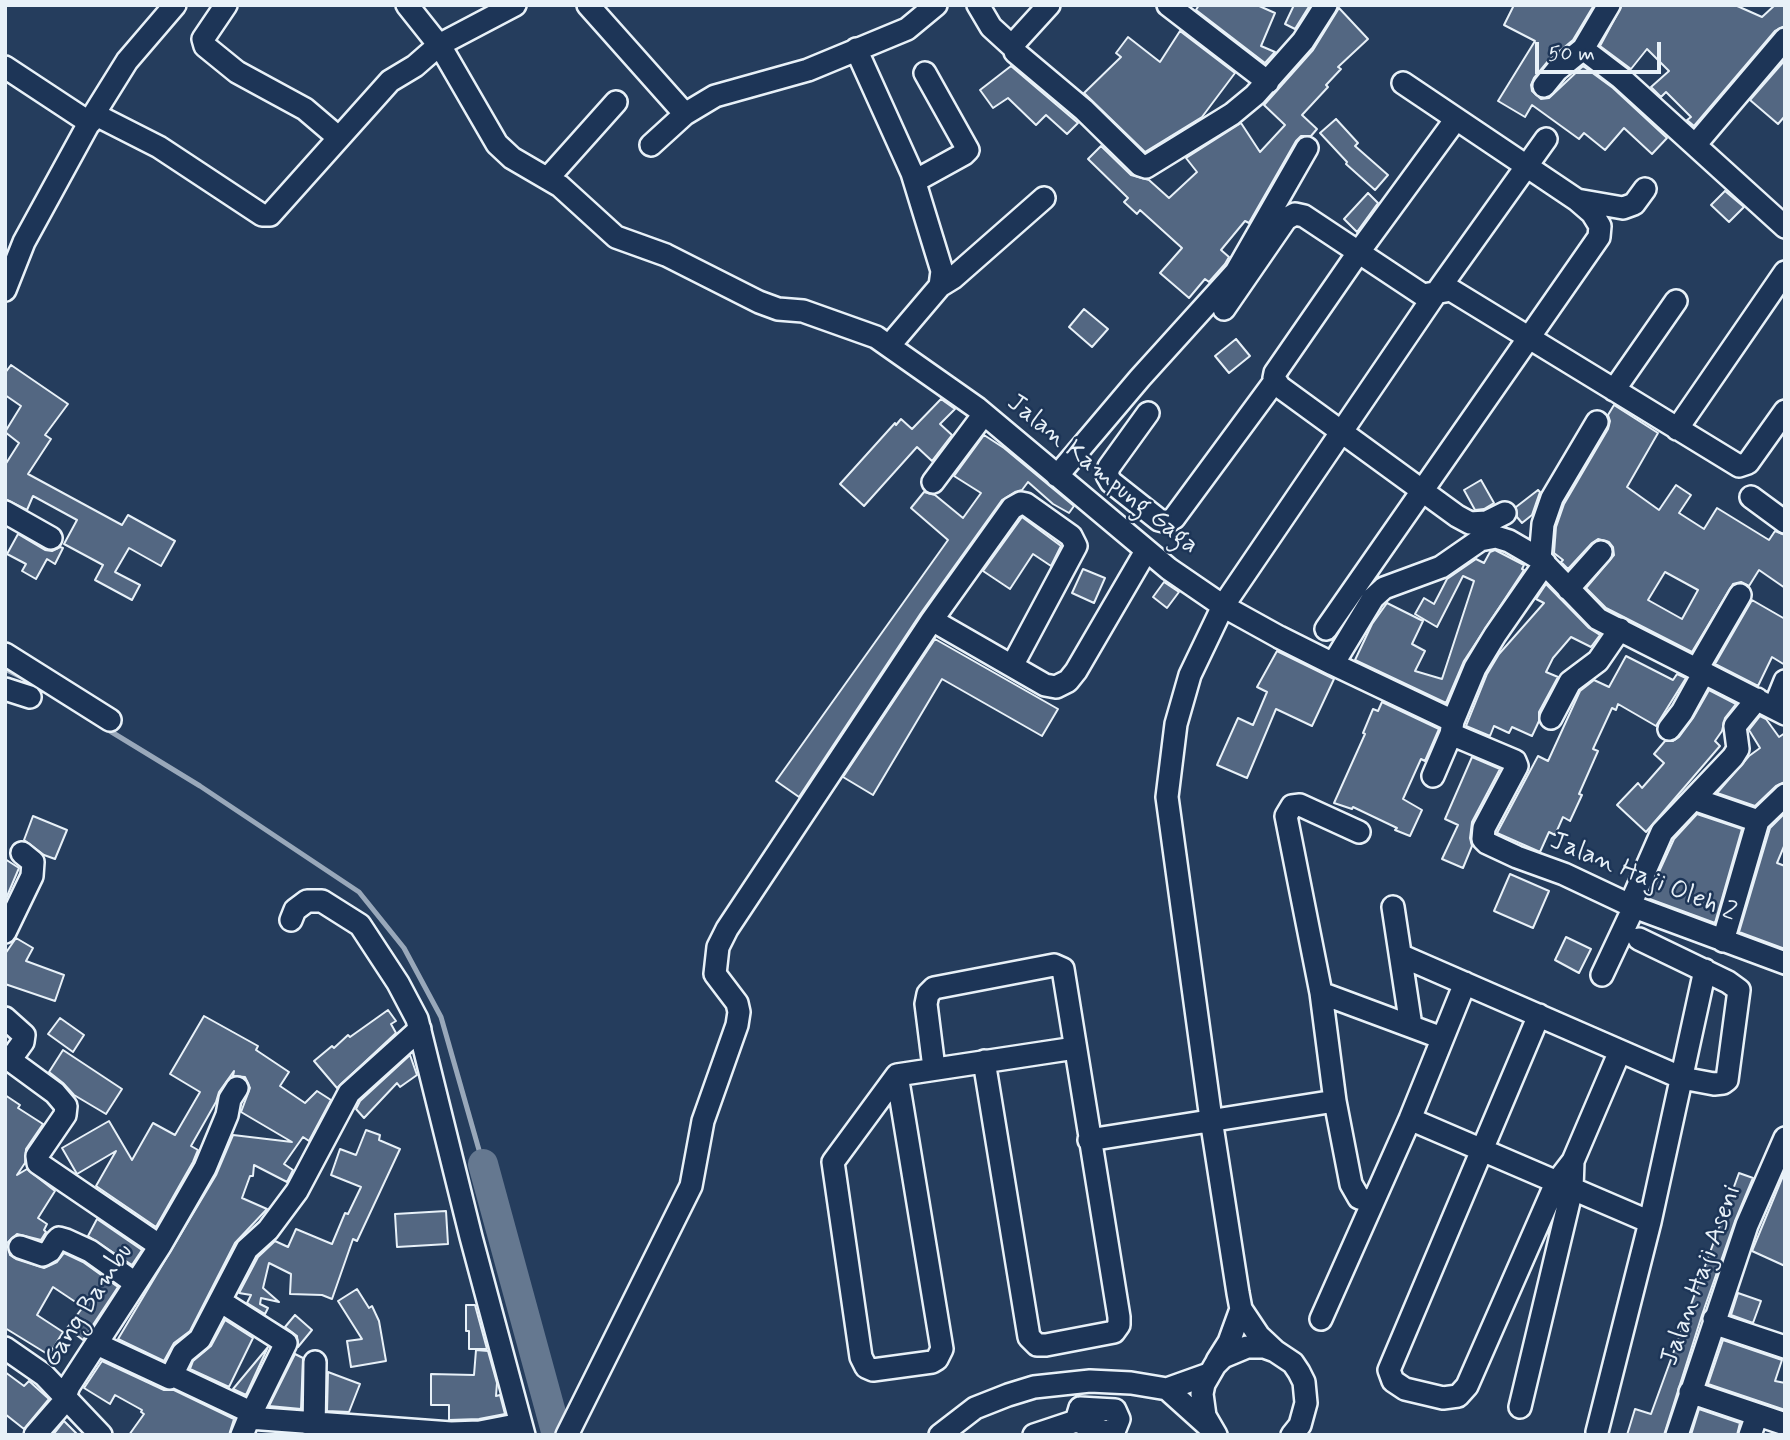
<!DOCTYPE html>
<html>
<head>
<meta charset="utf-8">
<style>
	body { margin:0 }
	#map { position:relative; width:1790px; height:1440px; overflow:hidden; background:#253d5d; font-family:Mynerve,sans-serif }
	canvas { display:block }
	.frame { position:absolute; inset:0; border:7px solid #e8f1f8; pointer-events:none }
	.scale { position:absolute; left:1535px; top:42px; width:126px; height:32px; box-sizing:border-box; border:4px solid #e8f1f8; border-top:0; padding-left:9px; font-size:21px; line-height:24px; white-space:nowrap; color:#e8f1f8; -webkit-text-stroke:5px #1d3557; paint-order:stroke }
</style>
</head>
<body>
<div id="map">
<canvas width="1790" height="1440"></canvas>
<div class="frame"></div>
<div class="scale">50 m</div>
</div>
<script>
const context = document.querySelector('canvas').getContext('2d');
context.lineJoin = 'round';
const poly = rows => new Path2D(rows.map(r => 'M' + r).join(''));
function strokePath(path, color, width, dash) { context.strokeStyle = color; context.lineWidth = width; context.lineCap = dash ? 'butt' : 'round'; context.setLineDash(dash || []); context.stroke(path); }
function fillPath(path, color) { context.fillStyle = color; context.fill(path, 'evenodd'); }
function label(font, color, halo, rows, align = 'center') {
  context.font = font + ' Mynerve,sans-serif'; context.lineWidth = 5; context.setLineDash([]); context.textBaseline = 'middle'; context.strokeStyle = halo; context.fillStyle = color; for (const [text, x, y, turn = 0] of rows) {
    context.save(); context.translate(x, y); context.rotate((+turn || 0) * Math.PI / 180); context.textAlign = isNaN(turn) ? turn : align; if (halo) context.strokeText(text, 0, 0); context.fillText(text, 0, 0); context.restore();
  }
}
const stream = poly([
	[5,669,31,682],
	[105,728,200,786,359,892,404,948,441,1017,483,1164]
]);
const river = poly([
	[483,1164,557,1435]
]);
const building = poly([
	[1199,5,1257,5,1275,13,1261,46,1275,52,1265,63,1196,10,1199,5],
	[1294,5,1310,5,1295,29,1285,24,1294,5],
	[1514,5,1594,5,1573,40,1549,60,1534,78,1531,85,1532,91,1541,99,1549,98,1583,66,1613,88,1667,138,1652,154,1624,128,1605,150,1584,133,1579,139,1532,105,1525,117,1498,101,1535,41,1504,25,1514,5],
	[1622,5,1735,5,1762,17,1775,5,1785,5,1785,26,1775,31,1694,126,1687,120,1691,117,1666,92,1661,97,1651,87,1669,71,1647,49,1631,69,1600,46,1622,5],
	[1339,8,1368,39,1338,67,1341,69,1326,85,1328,87,1302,115,1317,129,1311,136,1301,136,1296,141,1249,223,1245,221,1221,250,1229,257,1225,264,1209,282,1205,279,1189,298,1160,273,1182,248,1140,210,1137,214,1124,202,1128,198,1088,159,1101,146,1131,175,1149,180,1169,198,1197,172,1186,158,1241,123,1260,152,1285,125,1264,105,1313,50,1339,8],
	[1180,31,1235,73,1202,117,1145,152,1084,93,1121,57,1116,53,1128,37,1160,62,1180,31],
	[1785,60,1785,116,1778,124,1750,100,1785,60],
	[1011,66,1078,123,1067,134,1046,115,1036,125,1008,98,993,108,980,90,1011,66],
	[1336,119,1358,143,1355,146,1388,175,1375,190,1346,164,1347,162,1320,133,1336,119],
	[1725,191,1744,207,1729,222,1711,205,1725,191],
	[1368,193,1378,203,1357,232,1344,219,1368,193],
	[1084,309,1108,329,1092,347,1069,327,1084,309],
	[1236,339,1250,356,1229,373,1215,356,1236,339],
	[11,365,68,404,45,435,51,439,28,474,122,525,128,515,175,541,161,566,129,548,115,572,140,585,132,600,95,580,103,565,64,544,77,520,33,496,27,510,5,499,5,465,19,443,5,432,21,406,5,395,5,373,11,365],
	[941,399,955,409,940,424,952,435,932,461,917,447,864,506,840,484,895,423,896,425,901,419,912,429,941,399],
	[1614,405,1658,433,1627,487,1659,510,1676,485,1691,495,1679,513,1704,529,1717,508,1769,540,1775,531,1785,535,1785,588,1759,570,1749,586,1741,582,1733,584,1692,652,1606,608,1586,588,1614,555,1613,547,1609,542,1598,539,1592,543,1568,569,1561,562,1563,560,1554,553,1556,527,1564,504,1608,429,1610,421,1608,415,1614,405],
	[1665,572,1698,590,1682,619,1648,600,1665,572],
	[984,435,1004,448,1074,506,1069,513,1053,504,1028,482,1022,490,1015,492,1002,500,921,613,799,797,776,781,948,540,911,508,924,492,935,495,963,518,981,493,954,476,984,435],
	[1481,480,1494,503,1484,509,1475,510,1464,490,1481,480],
	[1538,490,1540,492,1532,515,1522,523,1517,517,1516,507,1538,490],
	[1022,517,1061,546,1051,566,1033,554,1010,589,983,571,1022,517],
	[18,534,45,550,52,551,60,547,63,548,55,564,47,559,36,579,22,571,26,564,7,554,18,534],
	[1495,550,1524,565,1522,569,1524,570,1464,661,1446,703,1355,660,1372,624,1387,603,1423,621,1412,644,1425,651,1415,671,1442,679,1474,581,1463,576,1437,627,1415,614,1424,598,1434,604,1447,579,1476,559,1484,563,1490,552,1495,550],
	[1083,569,1105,578,1094,603,1072,593,1083,569],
	[1164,582,1179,592,1167,608,1153,597,1164,582],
	[1546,584,1589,628,1600,635,1591,647,1571,637,1553,658,1546,672,1558,677,1539,712,1539,721,1532,736,1512,727,1509,733,1494,726,1490,736,1466,726,1487,674,1499,654,1544,603,1536,599,1546,584],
	[1752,600,1785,619,1785,665,1772,657,1758,686,1715,664,1752,600],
	[935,639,1058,709,1042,736,942,679,873,795,843,777,935,639],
	[1277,651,1334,679,1312,726,1276,709,1247,778,1217,765,1238,718,1253,725,1267,692,1257,687,1277,651],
	[1626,656,1673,680,1677,674,1686,678,1656,726,1618,704,1616,710,1612,708,1593,749,1598,751,1579,794,1582,795,1570,821,1563,817,1555,835,1549,832,1540,852,1497,833,1538,756,1548,761,1580,691,1594,680,1609,687,1626,656],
	[1709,690,1736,704,1725,718,1722,731,1715,741,1720,746,1646,832,1617,805,1638,783,1642,788,1664,763,1654,754,1665,741,1673,741,1679,737,1693,718,1709,690],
	[1382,702,1439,729,1425,761,1421,759,1403,799,1422,810,1410,836,1395,830,1397,828,1353,807,1352,809,1334,803,1365,734,1363,733,1373,709,1378,711,1382,702],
	[1760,716,1766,719,1779,737,1785,733,1785,782,1776,786,1755,806,1717,793,1749,756,1760,748,1749,730,1760,716],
	[1472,757,1500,769,1472,822,1470,838,1472,846,1463,868,1442,859,1458,825,1445,819,1472,757],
	[1785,813,1785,844,1777,863,1785,866,1785,949,1739,932,1770,828,1785,813],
	[1697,814,1742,829,1715,923,1647,898,1674,839,1697,814],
	[33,816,67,830,55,859,44,855,24,840,33,816],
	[5,859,19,868,5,901,5,859],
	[1510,874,1549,891,1533,928,1494,911,1510,874],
	[1566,937,1591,949,1579,973,1555,960,1566,937],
	[16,938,33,948,26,961,64,975,55,1001,5,984,5,954,16,938],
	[388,1010,396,1021,391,1024,396,1033,337,1088,314,1061,332,1046,334,1048,348,1035,350,1037,388,1010],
	[204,1016,258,1046,256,1050,289,1072,280,1086,305,1103,317,1091,331,1100,309,1141,303,1137,284,1164,293,1170,287,1182,254,1165,253,1176,250,1176,242,1198,267,1209,235,1243,190,1331,174,1343,164,1361,118,1339,216,1175,233,1135,292,1142,241,1112,250,1088,245,1077,233,1076,234,1071,219,1092,216,1102,191,1146,198,1150,193,1162,156,1227,96,1186,116,1151,77,1174,62,1148,109,1121,132,1160,153,1123,175,1135,200,1092,170,1074,204,1016],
	[60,1018,84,1035,73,1052,48,1034,60,1018],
	[63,1050,122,1089,106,1114,74,1095,63,1083,49,1072,63,1050],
	[410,1055,417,1075,400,1087,397,1083,364,1118,356,1109,360,1101,410,1055],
	[5,1095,20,1105,18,1108,43,1124,26,1149,25,1163,17,1175,27,1169,55,1191,38,1218,47,1224,44,1230,46,1232,41,1240,17,1234,8,1242,10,1255,16,1259,44,1268,57,1262,64,1253,83,1262,118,1287,83,1340,67,1328,83,1307,53,1287,37,1315,63,1332,49,1355,5,1328,5,1095],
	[366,1130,380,1135,379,1140,400,1149,357,1241,353,1239,332,1299,322,1295,290,1294,291,1274,269,1263,263,1288,279,1302,261,1298,260,1304,268,1308,265,1314,247,1303,251,1295,239,1293,258,1257,275,1241,288,1247,296,1229,332,1244,345,1213,348,1214,361,1187,331,1175,340,1149,356,1155,366,1130],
	[1785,1171,1785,1266,1752,1251,1785,1171],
	[1739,1173,1753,1178,1735,1221,1702,1315,1664,1435,1627,1435,1635,1409,1651,1414,1739,1173],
	[446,1211,448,1244,397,1247,395,1214,446,1211],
	[97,1219,142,1250,132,1265,88,1236,97,1219],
	[357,1289,369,1308,372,1306,379,1321,386,1361,351,1367,347,1341,362,1339,338,1301,357,1289],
	[1738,1293,1761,1301,1753,1323,1731,1315,1738,1293],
	[466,1305,475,1305,487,1349,469,1349,469,1331,466,1331,466,1305],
	[295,1315,312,1330,298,1347,297,1336,285,1327,295,1315],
	[225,1320,253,1338,229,1387,190,1369,193,1361,211,1346,225,1320],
	[1723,1340,1782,1360,1775,1381,1785,1383,1785,1410,1708,1384,1723,1340],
	[268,1347,246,1395,233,1389,268,1347],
	[476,1350,488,1351,497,1383,496,1396,500,1395,505,1414,479,1419,449,1420,449,1405,431,1405,431,1374,474,1375,476,1350],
	[295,1354,303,1358,301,1409,269,1406,295,1354],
	[102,1361,164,1390,174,1390,234,1419,229,1435,129,1435,144,1414,141,1412,142,1410,115,1395,110,1404,84,1388,102,1361],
	[5,1372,24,1386,29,1381,49,1399,24,1429,5,1414,5,1372],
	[328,1372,360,1384,349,1412,327,1411,328,1372],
	[1699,1409,1740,1423,1737,1435,1691,1435,1699,1409],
	[64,1421,78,1435,53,1435,64,1421]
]);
const minor = poly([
	[226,5,203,39,205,46,237,72,305,109,339,138],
	[407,5,442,49,497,144,512,158,560,186,616,237,666,255,759,302,778,309,803,311,876,337,977,408,1169,569,1223,606,1279,637,1333,664,1373,598,1384,588,1441,567,1480,540,1496,537,1509,541,1540,559,1598,619,1785,714],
	[588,5,685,114],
	[978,5,991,27,1014,48],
	[1049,5,1018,39,1014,44,1015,52,1084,110,1140,165,1146,167,1232,114,1255,95,1303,41,1326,5],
	[1168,5,1268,82],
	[1609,5,1583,49,1621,78,1785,227],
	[856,49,912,173,942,271,940,286,889,346],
	[5,67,90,123],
	[1544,86,1557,70,1583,49],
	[94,114,159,147,262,215,270,215,390,81,415,66,439,45,515,5],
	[1456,119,1358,253,1275,373,1274,378,1280,387,1457,516,1470,523,1487,522,1505,513],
	[651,145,685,114,715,96,808,70,907,29,936,5],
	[1695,145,1785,39],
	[548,178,616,102],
	[915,181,964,154,968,150,925,73],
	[1577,200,1623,208,1634,204,1645,189],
	[940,286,953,278,1044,198],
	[5,290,24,242,94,114,127,61,175,5],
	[1224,309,1286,219,1295,214,1304,216,1423,295,1451,290,1739,466,1748,463,1785,411],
	[1614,390,1676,301],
	[1148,413,1109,467,1107,475,1111,482,1159,520,1167,522,1174,518,1275,381],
	[1677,429,1785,272],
	[1057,476,1140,378,1236,272,1307,148],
	[933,482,984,414],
	[1751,497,1785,522],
	[5,512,51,538],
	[1540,559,1543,524,1552,498,1597,422],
	[1545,563,1495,635,1475,668,1453,721,1451,734,1515,761,1517,766,1484,828,1483,839,1487,843,1517,857,1564,874,1634,907,1785,963],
	[1568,589,1601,552],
	[932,620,1012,508,1021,503,1026,504,1071,536,1076,546,1012,666],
	[1326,629,1599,237,1600,226,1592,213,1577,200,1403,83],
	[5,654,110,720],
	[1333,664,1453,721],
	[1697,669,1740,595],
	[5,689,30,697],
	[1774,708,1785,681],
	[1551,718,1570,682,1598,661,1620,629],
	[1669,729,1682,712,1704,672],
	[1433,776,1451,734],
	[1694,799,1758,821],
	[1359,832,1300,805,1292,806,1286,816,1321,993,1335,1101,1351,1184,1359,1198,1373,1202],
	[1630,905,1662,832,1733,757,1738,749,1735,726,1757,699],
	[1393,907,1411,1026],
	[291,920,295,910,307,901,322,901,360,925,398,983,417,1019,471,1237,524,1435],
	[5,932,32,876,33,862,22,853],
	[1723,941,1758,821,1785,795],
	[1402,956,1682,1078,1714,1084,1723,1083,1727,1080,1739,990,1728,982,1639,939],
	[1602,975,1634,907],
	[1321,993,1442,1038],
	[1539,1015,1389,1370,1393,1381,1405,1389,1443,1398,1458,1396,1467,1386,1556,1183,1573,1161],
	[5,1018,24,1035,23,1042,10,1060,55,1093,66,1106,65,1115,37,1156,38,1163,160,1246],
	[934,1068,926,1004,928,994,934,988,1054,965,1063,969,1119,1317,1119,1325,1114,1332,1046,1345,1037,1345,1029,1337,984,1061],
	[897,1075,942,1349,937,1359,932,1362,873,1370,866,1367,861,1357,833,1162,897,1075,1075,1048],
	[1410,1119,1650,1222],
	[1089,1140,1335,1101],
	[20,1247,43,1255,50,1251,56,1241,59,1238,66,1240,90,1251,135,1283],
	[220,1301,286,1343,249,1418],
	[1321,1319,1410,1119,1465,983],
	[1714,1319,1719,1325,1785,1347],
	[97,1344,170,1378,172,1375,242,1408,247,1411,249,1418],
	[5,1348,44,1375,101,1435],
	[1275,1351,1259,1336,1241,1309,1238,1293,1211,1119,1167,797,1176,724,1190,675,1223,606,1436,293,1546,139],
	[1217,1361,1229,1342,1241,1309],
	[172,1375,183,1353,200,1339,247,1249,268,1230,297,1191,349,1093,420,1029],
	[1167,1389,1207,1425],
	[1690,1392,1785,1424],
	[1520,1407,1572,1189,1573,1161,1620,1051],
	[1076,1421,1106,1432,1115,1429,1119,1419,1115,1410,1080,1408],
	[1597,1432,1650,1222,1705,970],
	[35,1435,62,1404,69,1386,160,1246,205,1168,227,1115,230,1099,237,1088],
	[242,1435,249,1418,451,1433,480,1432,521,1424],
	[314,1435,315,1362],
	[567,1435,691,1186,703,1121,737,1025,739,1012,737,1003,715,974,718,947,727,929,932,620,1045,685,1056,687,1068,681,1076,671,1146,551],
	[940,1435,975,1408,1008,1395,1034,1387,1090,1381,1131,1383,1167,1389,1209,1374],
	[1034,1435,1076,1421,1080,1408],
	[1216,1435,1205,1416,1202,1394,1204,1384,1215,1365,1223,1357,1247,1347,1264,1347,1275,1351,1293,1363,1299,1372,1304,1382,1306,1403,1300,1425,1292,1435],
	[1677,1435,1747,1225,1785,1138],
	[1750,1435,1757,1415]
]);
const streetNames = [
	["Jalan Kampung Gaga",1102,475,39],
	["Jalan Haji Oleh 2",1643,878,22],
	["Jalan Haji Aseni",1702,1276,-70],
	["Gang Bambu",89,1306,-57]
];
strokePath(stream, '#99a8ba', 5);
strokePath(river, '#657890', 30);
fillPath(building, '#536782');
strokePath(building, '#e8f1f8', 2);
strokePath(minor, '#e8f1f8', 26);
strokePath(minor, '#1d3557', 21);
label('26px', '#e8f1f8', '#1d3557', streetNames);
</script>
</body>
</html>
